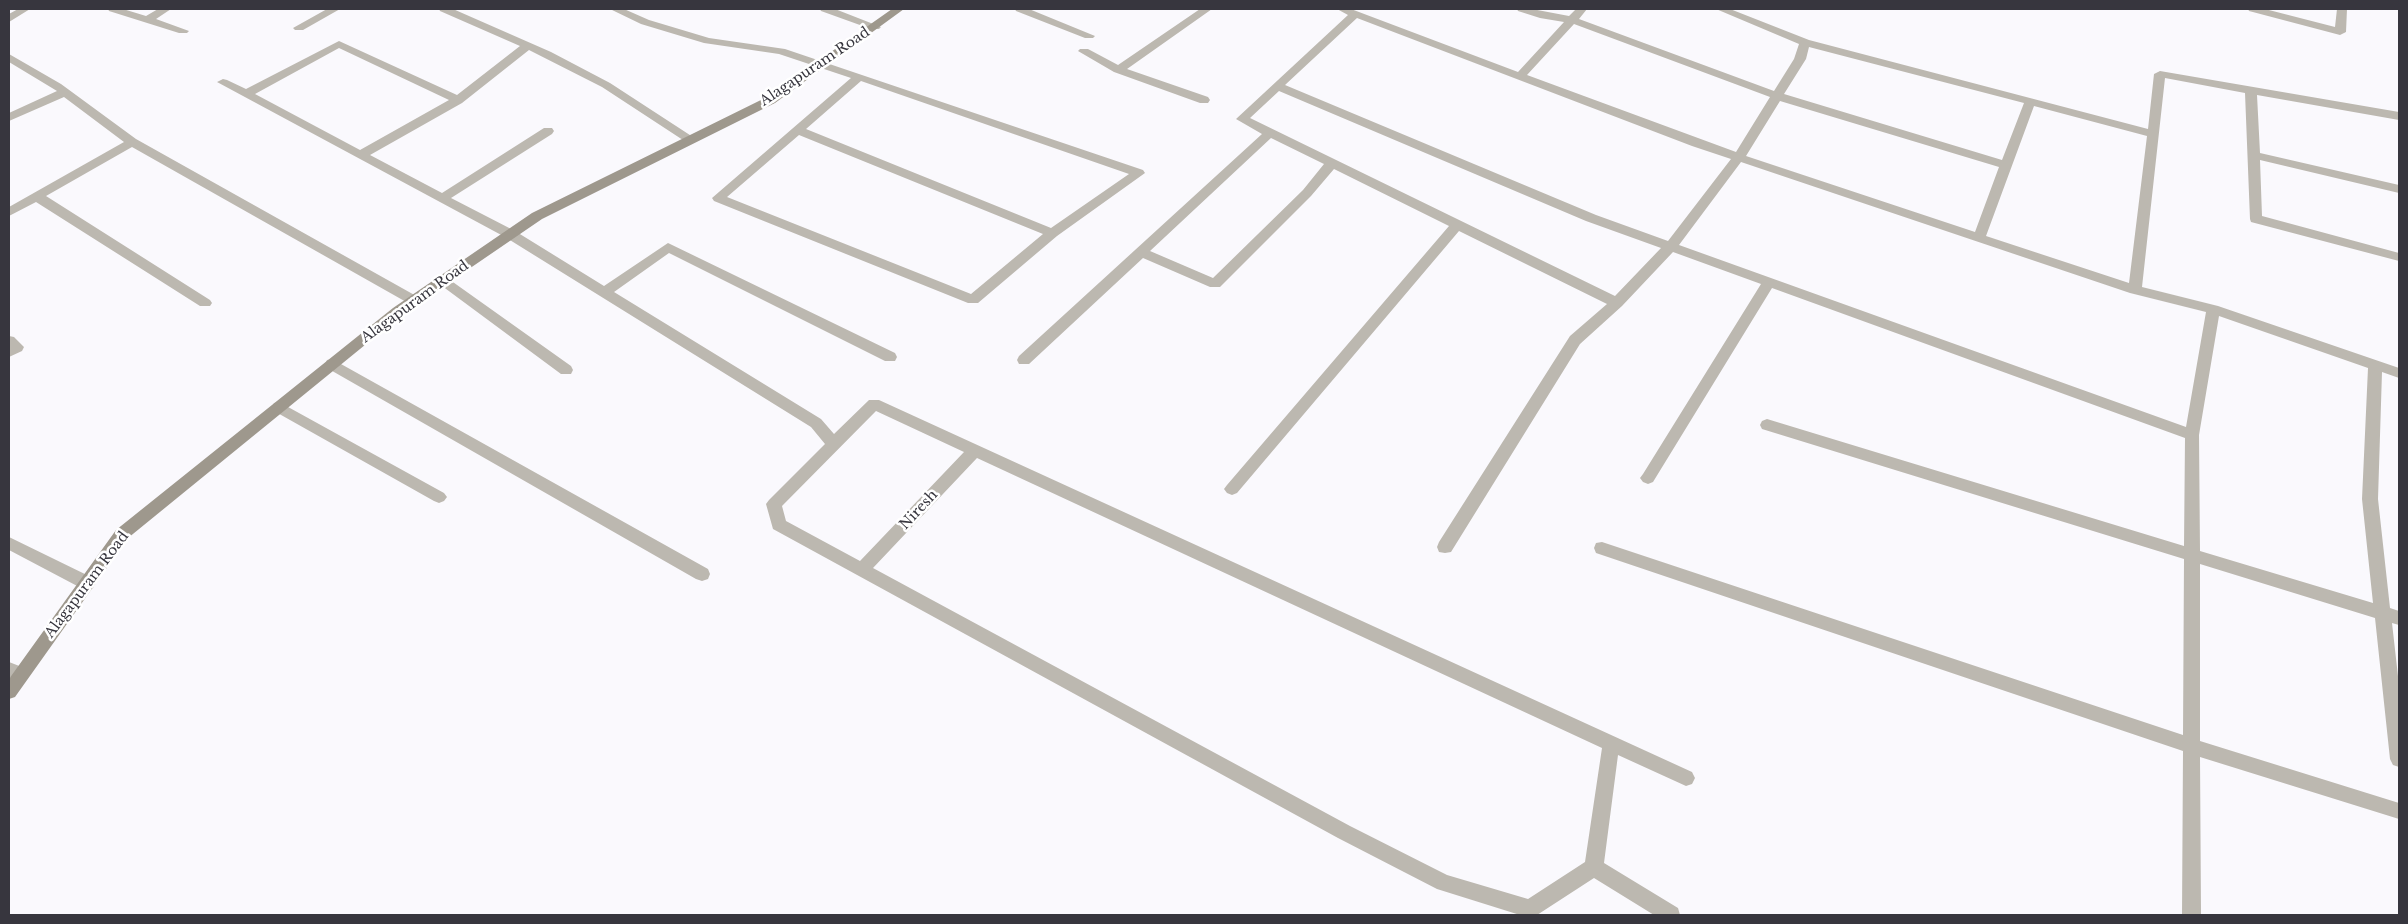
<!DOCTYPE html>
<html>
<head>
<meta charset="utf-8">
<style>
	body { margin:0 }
	#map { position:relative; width:2408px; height:924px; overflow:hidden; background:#faf9fd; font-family:"Libre Baskerville",serif }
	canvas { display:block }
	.frame { position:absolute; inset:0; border:10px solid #37363e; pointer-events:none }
</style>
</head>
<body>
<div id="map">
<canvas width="2408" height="924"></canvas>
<div class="frame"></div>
</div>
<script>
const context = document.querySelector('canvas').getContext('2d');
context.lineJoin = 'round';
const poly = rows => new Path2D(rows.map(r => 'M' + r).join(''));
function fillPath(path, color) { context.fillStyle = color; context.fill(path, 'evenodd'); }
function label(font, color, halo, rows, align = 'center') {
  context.font = font + ' "Libre Baskerville",serif'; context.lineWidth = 5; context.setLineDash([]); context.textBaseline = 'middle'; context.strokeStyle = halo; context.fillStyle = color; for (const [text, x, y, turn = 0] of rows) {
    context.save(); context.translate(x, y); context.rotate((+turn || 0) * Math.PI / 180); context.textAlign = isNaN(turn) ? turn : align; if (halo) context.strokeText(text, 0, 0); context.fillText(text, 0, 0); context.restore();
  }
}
const minor = poly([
	[18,9,30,9,9,22,9,14,18,9],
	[108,9,123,9,146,16,158,9,171,9,156,19,189,31,187,33,179,33,109,11,108,9],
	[327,9,340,9,303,30,295,30,293,28,327,9],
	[439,9,453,9,551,52,610,83,696,139,694,142,686,142,602,87,529,50,462,103,370,155,442,193,544,128,552,128,554,131,552,134,451,198,515,231,604,286,668,243,895,353,897,357,895,361,885,361,669,253,614,292,821,419,834,434,869,400,879,400,1692,772,1695,778,1692,784,1686,786,1618,755,1604,863,1678,908,1680,915,1654,915,1594,878,1537,915,1520,915,1437,889,1338,838,773,529,766,504,769,500,825,444,811,427,505,237,217,82,223,79,227,80,246,89,339,41,457,95,520,46,440,11,439,9],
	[339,48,449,100,360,150,255,94,339,48],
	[876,411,964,452,860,561,786,521,782,506,876,411],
	[977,458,1602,748,1585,862,1528,899,1447,875,1350,826,873,568,977,458],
	[610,9,624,9,649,20,709,38,785,49,1143,170,1145,173,1057,236,978,303,968,303,714,201,712,198,851,78,779,54,704,43,641,24,610,9],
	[861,81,1129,174,1051,228,806,129,861,81],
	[799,135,1043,234,971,294,727,197,799,135],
	[820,9,835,9,881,27,879,29,871,29,821,11,820,9],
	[1015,9,1029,9,1095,36,1093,38,1085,38,1016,11,1015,9],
	[1200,9,1212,9,1127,69,1208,97,1210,100,1208,103,1200,103,1114,72,1078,51,1080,49,1088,49,1118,65,1200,9],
	[1337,9,1351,9,1518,72,1564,22,1540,18,1518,11,1517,9,1532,9,1569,16,1576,9,1587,9,1579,19,1774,91,1794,59,1799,44,1716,9,1730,9,1809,40,2148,129,2154,74,2160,71,2399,112,2399,120,2257,95,2260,153,2399,185,2399,193,2260,160,2262,216,2399,253,2399,261,2251,222,2250,219,2245,93,2165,78,2142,287,2218,306,2399,368,2399,378,2382,372,2378,499,2390,608,2399,611,2399,625,2392,623,2399,685,2399,767,2393,765,2390,759,2375,618,2200,564,2200,741,2399,803,2399,819,2200,757,2201,915,2182,915,2183,751,1596,553,1594,548,1596,543,1602,542,2183,735,2184,559,1762,429,1760,425,1762,421,1767,419,2184,546,2185,438,1772,288,1653,482,1648,484,1643,482,1640,478,1643,474,1761,284,1673,252,1622,306,1580,344,1451,552,1445,553,1439,552,1437,547,1439,542,1570,336,1607,304,1459,231,1237,493,1232,495,1227,493,1224,489,1227,485,1449,226,1334,169,1311,196,1220,287,1210,287,1143,258,1029,364,1019,364,1017,360,1019,356,1262,134,1236,119,1348,15,1337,9],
	[1357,18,1692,146,1731,159,1668,241,1596,215,1285,85,1357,18],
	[1574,24,1770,97,1736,152,1527,75,1574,24],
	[1809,47,2024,103,2002,160,1784,94,1806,59,1809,47],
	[1279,91,1586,221,1661,248,1615,296,1250,118,1279,91],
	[1780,101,1999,167,1975,232,1746,156,1780,101],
	[2034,106,2147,136,2129,283,1986,236,2034,106],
	[1271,138,1324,164,1303,190,1213,278,1150,251,1271,138],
	[1741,162,2130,293,2206,312,2186,427,1679,245,1741,162],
	[2219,316,2368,368,2362,499,2373,603,2200,551,2199,435,2219,316],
	[2248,9,2265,9,2335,27,2337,9,2347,9,2346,32,2340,35,2249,11,2248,9],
	[9,54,61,84,136,139,418,297,420,300,418,303,408,303,132,147,46,196,210,300,212,303,210,306,200,306,36,202,9,216,9,207,124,142,64,97,9,121,9,113,57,91,9,62,9,54],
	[443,275,571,366,573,370,571,374,561,374,438,283,436,280,438,277,443,275],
	[9,336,14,337,24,347,22,351,9,357,9,336],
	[332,359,708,569,710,574,708,579,702,581,696,579,327,368,325,364,327,360,332,359],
	[279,402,444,493,447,497,444,501,439,503,434,501,274,411,272,407,274,403,279,402],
	[9,537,93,578,95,583,93,588,87,590,81,588,9,550,9,537],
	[9,662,27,669,29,674,27,679,21,681,9,677,9,662]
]);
const secondary = poly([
	[892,9,904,9,775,103,542,219,403,314,128,538,15,697,9,699,9,679,116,530,393,308,532,213,767,97,892,9]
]);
const streetNames = [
	["Alagapuram Road",815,67,-34],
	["Alagapuram Road",415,302,-36],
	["Niresh",919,510,-47],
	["Alagapuram Road",87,585,-53]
];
fillPath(minor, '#bcb8b0');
fillPath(secondary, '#9e988d');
label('14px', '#37363e', '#fff', streetNames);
</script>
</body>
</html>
